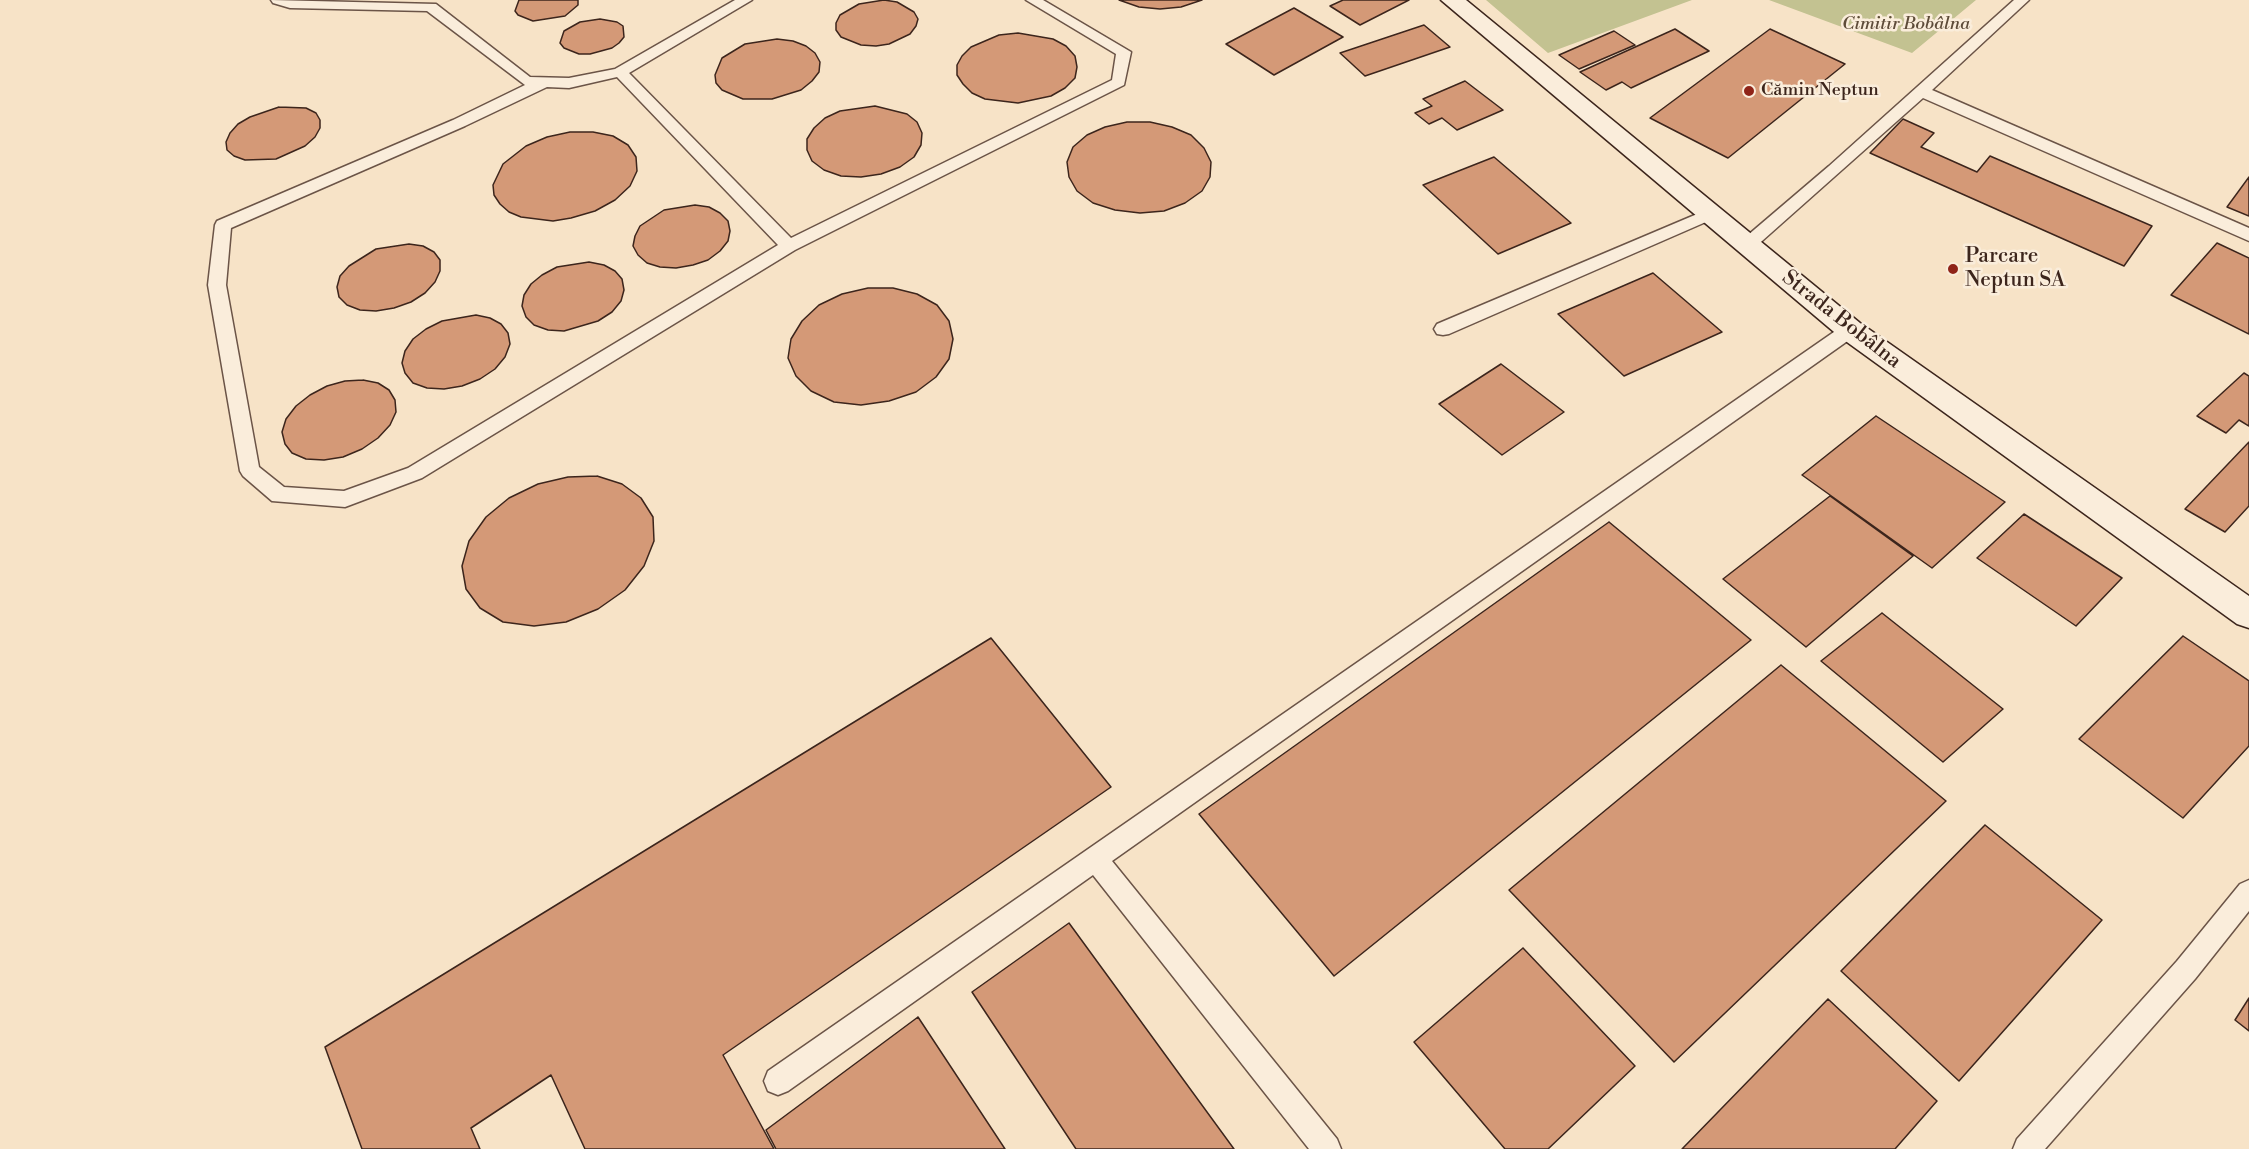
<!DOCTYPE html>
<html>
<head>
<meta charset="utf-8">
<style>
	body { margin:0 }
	canvas { display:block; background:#f7e3c7 }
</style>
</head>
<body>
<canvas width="2249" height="1149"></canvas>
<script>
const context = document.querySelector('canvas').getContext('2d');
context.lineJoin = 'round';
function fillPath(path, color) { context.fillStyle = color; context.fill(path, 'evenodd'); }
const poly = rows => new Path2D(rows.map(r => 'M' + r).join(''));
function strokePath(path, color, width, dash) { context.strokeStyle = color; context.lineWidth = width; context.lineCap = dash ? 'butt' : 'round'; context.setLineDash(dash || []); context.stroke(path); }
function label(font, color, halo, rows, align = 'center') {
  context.font = font + ' "Libre Bodoni",serif'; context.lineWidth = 5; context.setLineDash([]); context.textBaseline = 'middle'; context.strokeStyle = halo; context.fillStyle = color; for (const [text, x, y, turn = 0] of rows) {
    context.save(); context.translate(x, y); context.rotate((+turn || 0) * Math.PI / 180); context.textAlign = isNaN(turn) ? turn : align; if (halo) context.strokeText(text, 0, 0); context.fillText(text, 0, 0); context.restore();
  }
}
const green = poly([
	[1486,0,1692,0,1548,53],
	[1769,0,1976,0,1912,53]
]);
const building = poly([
	[519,0,578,0,578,5,565,16,533,21,518,15,515,11,519,0],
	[884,0,897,2,914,12,918,19,916,26,910,34,889,44,876,46,861,45,841,37,836,30,836,23,840,15,859,4,884,0],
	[1119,0,1202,0,1181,7,1160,9,1139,7,1119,0],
	[1343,0,1409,0,1360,25,1330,6,1343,0],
	[1294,8,1343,37,1274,75,1226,44,1294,8],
	[600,19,617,22,623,26,624,37,619,43,612,48,590,54,579,54,564,48,560,43,564,31,580,22,600,19],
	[1424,25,1450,47,1365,76,1340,53,1424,25],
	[1675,29,1709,51,1631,88,1622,82,1606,90,1580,72,1675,29],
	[1770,29,1845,64,1728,158,1650,118,1770,29],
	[1614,31,1635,45,1579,69,1559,55,1614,31],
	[1018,33,1053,39,1066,46,1075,56,1077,67,1075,78,1065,88,1051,96,1018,103,985,99,972,93,963,84,957,75,957,65,962,56,971,47,999,35,1018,33],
	[777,39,793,41,806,46,815,53,820,62,819,72,812,81,801,90,772,99,743,99,722,90,716,83,715,75,722,58,745,44,777,39],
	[1465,81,1503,110,1457,130,1442,118,1429,124,1415,113,1432,106,1423,99,1465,81],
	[875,106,907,114,917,122,922,133,921,145,914,157,900,167,881,174,861,177,841,176,824,170,812,161,807,150,807,139,814,128,825,118,840,111,875,106],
	[279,107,306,108,316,113,320,120,320,128,315,137,305,146,276,159,245,160,234,156,227,150,226,142,230,133,238,124,250,117,279,107],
	[1903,119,1934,133,1921,147,1977,172,1990,156,2152,226,2124,266,1870,153,1903,119],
	[1127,122,1150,122,1172,127,1191,135,1204,148,1211,162,1210,177,1202,191,1185,203,1164,211,1140,213,1115,210,1093,203,1077,191,1069,177,1067,162,1073,147,1087,135,1105,127,1127,122],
	[570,132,593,132,613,136,628,145,636,157,637,171,630,186,615,200,595,211,571,218,553,221,521,217,509,212,500,204,494,195,493,185,503,164,526,146,547,137,570,132],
	[1494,157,1571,223,1498,254,1423,185,1494,157],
	[2249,177,2249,216,2227,207,2249,177],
	[695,205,709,207,720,213,728,221,730,231,728,241,720,251,708,260,693,265,676,268,660,267,647,263,638,255,633,246,635,236,640,226,664,210,695,205],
	[2217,243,2249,258,2249,334,2171,295,2217,243],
	[409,244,423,246,434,252,440,260,440,271,435,282,425,293,411,302,394,308,376,311,360,310,347,305,339,297,337,287,340,276,349,266,376,249,409,244],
	[589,262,604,265,615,271,622,279,624,290,621,301,612,312,598,321,564,331,548,330,534,325,526,317,522,306,524,295,531,284,542,275,557,267,589,262],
	[1653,273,1722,332,1624,376,1558,314,1653,273],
	[868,288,893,288,917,294,937,305,949,321,953,339,949,359,936,377,916,392,889,401,861,405,834,402,811,391,796,376,788,358,791,339,802,321,819,305,842,294,868,288],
	[476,315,490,318,501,324,508,333,510,344,505,357,495,369,480,379,462,386,444,389,427,388,413,383,405,373,402,363,405,351,413,339,426,329,442,321,476,315],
	[1501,364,1564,412,1502,455,1439,404,1501,364],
	[2244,373,2249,376,2249,426,2239,420,2226,433,2197,416,2244,373],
	[363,380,378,383,389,390,395,400,396,412,390,425,378,438,362,449,343,457,324,460,306,459,292,453,285,444,282,432,286,419,296,406,310,395,327,386,345,381,363,380],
	[1876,416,2005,502,1932,568,1802,475,1876,416],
	[2249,442,2249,506,2225,532,2185,509,2249,442],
	[597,476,622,484,641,498,653,517,654,541,644,566,625,590,598,609,566,622,534,626,503,622,480,608,466,589,462,566,469,541,486,517,509,498,538,484,568,477,597,476],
	[1830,496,1913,556,1806,647,1723,579,1830,496],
	[2024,514,2122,578,2076,626,1977,558,2024,514],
	[1609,522,1751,640,1334,976,1199,814,1609,522],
	[1882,613,2003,709,1943,762,1821,661,1882,613],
	[2183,636,2249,681,2249,746,2183,818,2079,739,2183,636],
	[991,638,1111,787,723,1055,774,1149,585,1149,551,1075,471,1128,480,1149,362,1149,325,1047,991,638],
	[1781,665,1946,801,1674,1062,1509,890,1781,665],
	[1985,825,2102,920,1959,1081,1841,971,1985,825],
	[1069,923,1234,1149,1076,1149,972,992,1069,923],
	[1523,948,1635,1066,1548,1149,1505,1149,1414,1042,1523,948],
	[2249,998,2249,1031,2235,1020,2249,998],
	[1828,999,1937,1101,1895,1149,1682,1149,1828,999],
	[918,1017,1005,1149,776,1149,766,1130,918,1017]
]);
const service = poly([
	[271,0,436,4,530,77,569,78,615,69,735,0,752,0,629,73,791,238,1112,80,1116,54,1026,0,1043,0,1131,52,1124,85,795,250,422,478,345,507,272,501,243,476,240,471,208,285,215,225,217,221,453,120,525,85,427,11,290,8,273,3,271,0],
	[617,77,778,245,408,468,344,491,284,487,259,467,226,285,231,228,465,126,547,87,569,88,617,77],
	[2014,0,2029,0,1932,90,2249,228,2249,241,1923,98,1753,249,1741,249,1738,245,1741,241,1829,166,2014,0],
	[1709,209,1715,210,1717,214,1715,218,1449,334,1443,335,1437,334,1434,329,1437,324,1709,209],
	[1850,324,1856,325,1859,330,1856,335,1112,861,1337,1139,1341,1149,1309,1149,1093,875,788,1091,778,1095,768,1091,764,1081,768,1071,1844,325,1850,324],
	[2249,880,2249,911,2195,979,2045,1149,2013,1149,2017,1139,2177,961,2240,884,2249,880]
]);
const secondary = poly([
	[1441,0,1466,0,1860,323,2249,596,2249,628,2237,624,1840,337,1441,0]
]);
const markers = [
	[1749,91,6,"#8f2418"],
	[1953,269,6,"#8f2418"]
];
const farParknames = [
	["Cimitir Bobâlna",1906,25]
];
const farPoinames = [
	["Cămin Neptun",1761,91]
];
const poiNames = [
	["Parcare",1965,257],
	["Neptun SA",1965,281]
];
const streetNames = [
	["Strada Bobâlna",1841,320,38]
];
fillPath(green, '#c3c291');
fillPath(building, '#d49977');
strokePath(building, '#3c251c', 1.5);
strokePath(service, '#6b5447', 3);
strokePath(secondary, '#3c251c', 3);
fillPath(service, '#faeddb');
fillPath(secondary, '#faeddb');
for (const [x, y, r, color] of markers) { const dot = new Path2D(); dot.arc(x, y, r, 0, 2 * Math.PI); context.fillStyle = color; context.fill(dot); strokePath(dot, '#faeddb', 2); }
label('italic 18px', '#5e4c39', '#faeddb', farParknames);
label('18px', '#3c251c', '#faeddb', farPoinames, 'left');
label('21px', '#3c251c', '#faeddb', poiNames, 'left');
label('21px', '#3c251c', '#faeddb', streetNames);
</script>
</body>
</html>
